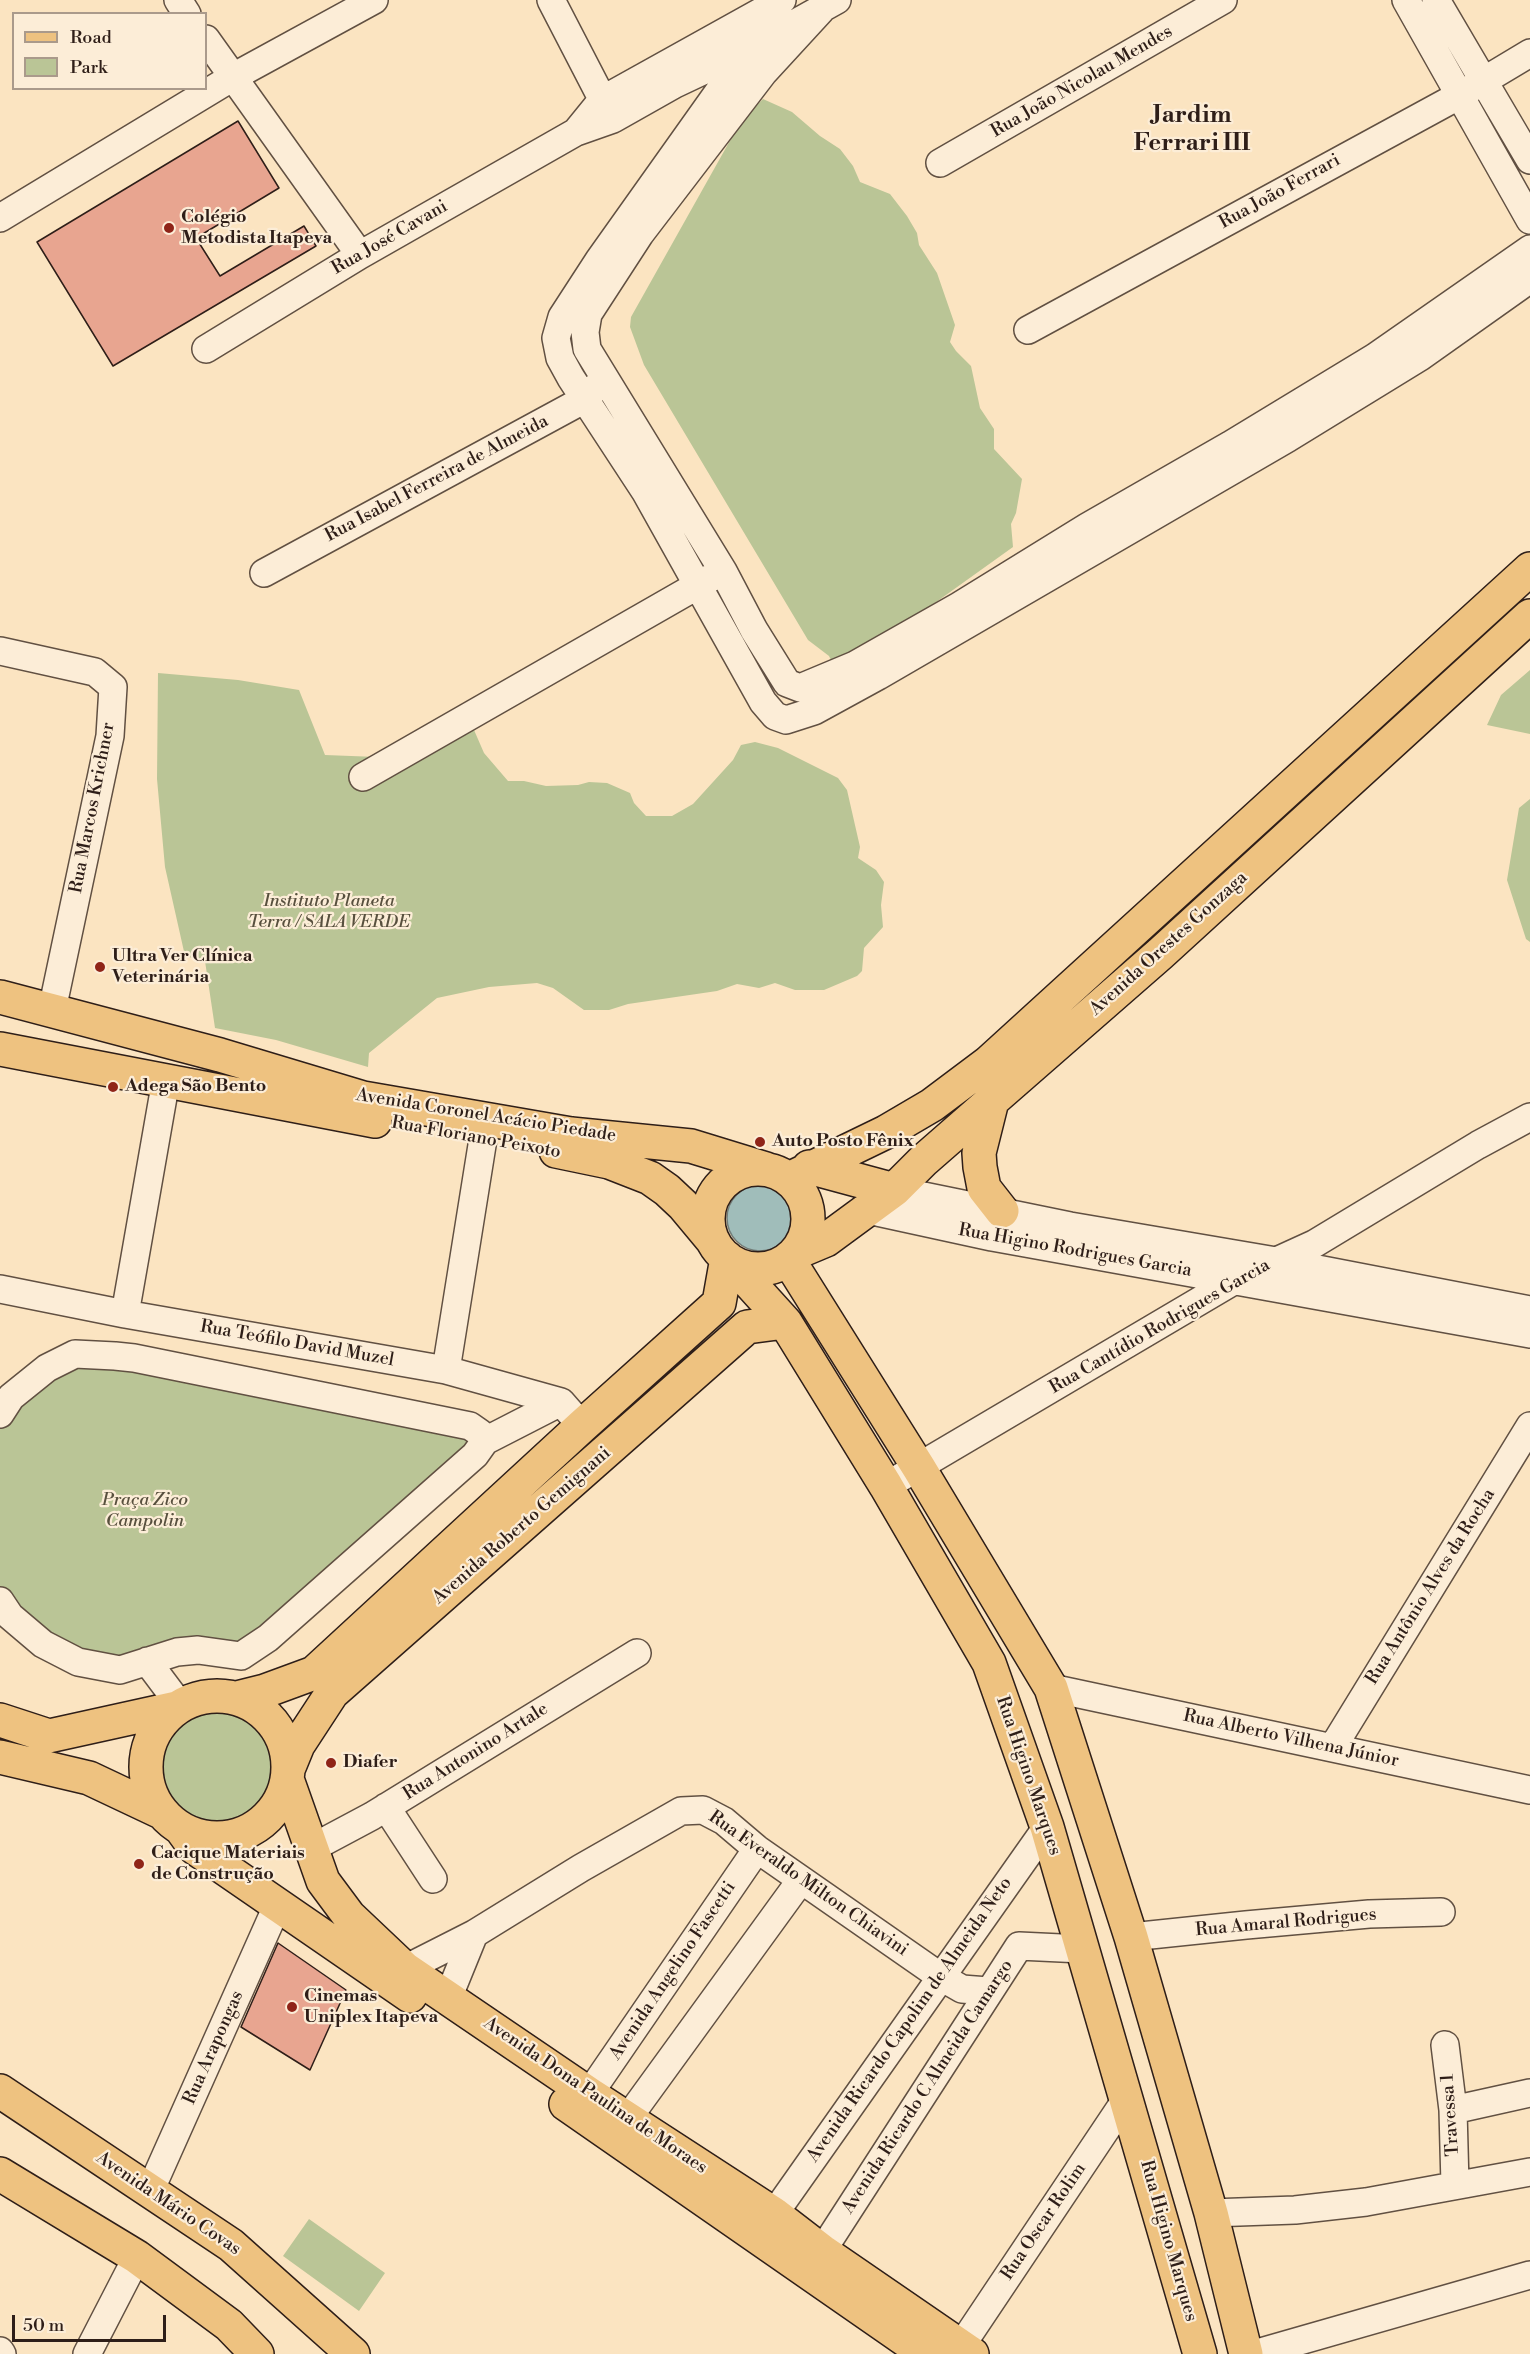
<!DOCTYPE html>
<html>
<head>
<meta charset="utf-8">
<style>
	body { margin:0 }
	#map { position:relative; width:1530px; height:2354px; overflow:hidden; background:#fbe4c1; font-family:"Libre Bodoni",serif }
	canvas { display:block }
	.legend { position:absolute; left:12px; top:12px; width:195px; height:78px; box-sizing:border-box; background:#fcedd7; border:2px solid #aa9a8b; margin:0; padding:8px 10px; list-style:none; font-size:18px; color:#2e1e18 }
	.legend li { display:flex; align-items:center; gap:12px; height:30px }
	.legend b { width:30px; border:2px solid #aa9a8b }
	.scale { position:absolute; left:12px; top:2315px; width:154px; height:27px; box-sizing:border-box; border:3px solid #2e1e18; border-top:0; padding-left:8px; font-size:18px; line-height:21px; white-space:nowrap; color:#2e1e18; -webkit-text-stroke:4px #fcedd7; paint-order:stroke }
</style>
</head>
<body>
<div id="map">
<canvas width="1530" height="2354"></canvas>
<ul class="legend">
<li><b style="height:8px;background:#eec280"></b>Road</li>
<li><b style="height:16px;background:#bac596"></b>Park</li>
</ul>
<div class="scale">50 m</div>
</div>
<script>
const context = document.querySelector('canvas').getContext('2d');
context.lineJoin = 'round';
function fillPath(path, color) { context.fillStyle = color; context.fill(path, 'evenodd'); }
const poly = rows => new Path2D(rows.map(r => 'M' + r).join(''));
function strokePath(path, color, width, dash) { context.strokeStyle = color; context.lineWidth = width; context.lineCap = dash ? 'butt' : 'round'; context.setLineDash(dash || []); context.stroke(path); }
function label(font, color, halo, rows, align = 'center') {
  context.font = font + ' "Libre Bodoni",serif'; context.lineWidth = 4.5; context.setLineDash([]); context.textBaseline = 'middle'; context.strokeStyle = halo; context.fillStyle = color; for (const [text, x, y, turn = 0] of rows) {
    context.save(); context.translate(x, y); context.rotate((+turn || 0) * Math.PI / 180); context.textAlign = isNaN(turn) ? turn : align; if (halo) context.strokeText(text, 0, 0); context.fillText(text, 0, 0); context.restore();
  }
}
const green = poly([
	[763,99,792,112,820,136,840,149,853,166,860,182,890,194,907,216,917,233,919,245,937,273,955,325,950,342,956,351,971,366,980,408,994,429,994,449,1022,479,1016,513,1011,524,1013,547,837,673,829,656,808,640,644,365,630,327,631,317,741,121],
	[1530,670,1530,734,1487,725,1501,695],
	[158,673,238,680,299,690,325,755,377,757,373,784,421,760,474,730,484,753,508,781,524,781,546,786,578,785,589,782,607,783,630,793,634,803,646,816,672,816,693,804,733,760,741,745,755,742,778,748,838,778,847,790,860,847,858,858,876,870,884,882,881,905,883,927,864,948,862,971,857,976,824,990,795,990,775,983,759,988,737,984,717,991,628,1004,609,1010,584,1010,553,988,537,983,489,987,437,998,369,1053,368,1067,276,1040,215,1028,205,961,185,956,165,867,157,779],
	[1530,799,1530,942,1526,939,1507,880,1519,808],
	[75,1356,479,1434,258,1645,78,1660,0,1595,0,1417],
	'162 1767a58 58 0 1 1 116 0a58 58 0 1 1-116 0Z',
	[309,2219,385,2273,359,2311,283,2256]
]);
const water = poly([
	'727 1218a33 33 0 1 1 66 0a33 33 0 1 1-66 0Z'
]);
const building = poly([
	[238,121,279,188,196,238,220,276,304,226,316,246,113,366,37,242,238,121],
	[278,1943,346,1990,310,2070,241,2027,278,1943]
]);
const minor = poly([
	[178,0,187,14],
	[551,0,611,116],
	[1406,0,1530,220],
	[1436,0,1530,160],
	[821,10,764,72,640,234,588,314,585,332,587,349,723,571,754,630,787,683,800,688,855,665,959,606,1087,527,1230,445,1375,357,1530,249],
	[206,39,360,255],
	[749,49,599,260,562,317,556,338,560,358,571,378,645,491,763,702,775,716,786,720,814,711,878,676,1288,438,1420,357,1530,279],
	[576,132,602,100,782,0],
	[940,163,1223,0],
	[0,218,233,77,374,0],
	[1028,330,1460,95,1530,53],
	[206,349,360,255,576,132,613,119,675,84,749,49,837,0],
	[264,573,585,399,597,386],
	[0,651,95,672,113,687,110,736,52,1010],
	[363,777,714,576],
	[894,1190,1070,1226,1276,1261,1530,1310],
	[868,1210,992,1237,1530,1334],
	[0,1289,125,1314,446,1370,561,1402,582,1426],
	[125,1314,166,1080],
	[446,1370,483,1139],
	[0,1414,11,1397,47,1368,75,1354,115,1356,134,1358,470,1426,480,1433,485,1441,475,1455,268,1638,241,1656,198,1650,177,1652,120,1670,78,1662,43,1644,10,1616,0,1601],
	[485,1441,561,1402],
	[886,1486,1235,1280,1314,1244,1478,1145,1530,1117],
	[147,1661,180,1705],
	[1051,1688,1530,1790],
	[1333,1747,1530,1426],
	[386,1807,433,1879],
	[312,1848,372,1816,637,1653],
	[1131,1937,1246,1925,1369,1914,1441,1912],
	[405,1969,474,1934,581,1868,681,1811,703,1810,724,1821,757,1849,941,1977,962,1989,988,1991],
	[448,1998,474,1934],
	[1445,2045,1453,2110,1455,2185],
	[589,2094,757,1849],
	[1453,2110,1530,2093],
	[628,2118,801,1880],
	[150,2191,278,1904],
	[1211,2213,1295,2210,1366,2202,1530,2172],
	[774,2214,1047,1827],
	[822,2251,1019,1946,1082,1949],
	[961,2346,1127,2098],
	[0,2351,2,2354],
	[87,2354,137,2257],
	[1254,2354,1530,2275]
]);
const major = poly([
	[0,997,220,1055,363,1098,571,1134,691,1146,766,1169],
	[0,1049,375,1121],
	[992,1101,979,1153,980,1167,984,1188,1002,1211],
	[556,1151,609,1162,650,1178,667,1190,683,1205,713,1241],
	[809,1167,894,1190],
	'708 1219a50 50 0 1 1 100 0a50 50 0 1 1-100 0Z',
	[789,1179,886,1132,932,1105,988,1063,1530,569],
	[795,1253,826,1240,894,1190,923,1161,1160,954,1530,616],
	[727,1258,785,1322,886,1486,989,1663,1047,1827,1200,2354],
	[788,1259,919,1468,1051,1688,1131,1937,1211,2213,1246,2354],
	'146 1767a71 71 0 1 1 142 0a71 71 0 1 1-142 0Z',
	[237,1698,265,1691,314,1673,582,1426,719,1303,727,1258],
	[0,1720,49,1736,176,1708],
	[0,1757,89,1778,161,1812],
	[289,1767,298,1745,332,1693,747,1327,785,1322],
	[287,1779,323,1881,349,1916,405,1969,589,2094,774,2214,822,2251,972,2354],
	[182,1830,195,1848,410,1996],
	[0,2091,231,2245,353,2354],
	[566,2104,926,2354],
	[0,2174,137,2257,229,2325,257,2354]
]);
const markers = [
	[169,228,6,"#8f2418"],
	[100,967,6,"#8f2418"],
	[113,1087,6,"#8f2418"],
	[760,1142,6,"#8f2418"],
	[331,1763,6,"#8f2418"],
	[139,1864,6,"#8f2418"],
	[292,2007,6,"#8f2418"]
];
const streetNames = [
	["Rua João Nicolau Mendes",1082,82,-30],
	["Rua João Ferrari",1280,192,-29],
	["Rua José Cavani",390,238,-30],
	["Rua Isabel Ferreira de Almeida",437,479,-28],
	["Rua Marcos Krichner",93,808,-79],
	["Avenida Orestes Gonzaga",1169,944,-42],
	["Avenida Coronel Acácio Piedade",486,1116,9],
	["Rua Floriano Peixoto",476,1138,10],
	["Rua Higino Rodrigues Garcia",1075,1251,10],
	["Rua Cantídio Rodrigues Garcia",1160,1327,-30],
	["Rua Teófilo David Muzel",297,1344,10],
	["Avenida Roberto Gemignani",522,1526,-41],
	["Rua Antônio Alves da Rocha",1431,1587,-58],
	["Rua Alberto Vilhena Júnior",1291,1739,12],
	["Rua Antonino Artale",476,1752,-32],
	["Rua Higino Marques",1028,1776,71],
	["Rua Everaldo Milton Chiavini",808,1884,35],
	["Rua Amaral Rodrigues",1286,1923,-5],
	["Avenida Angelino Fascetti",673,1971,-56],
	["Avenida Ricardo Capolim de Almeida Neto",910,2020,-55],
	["Rua Arapongas",214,2048,-66],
	["Avenida Ricardo C Almeida Camargo",928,2087,-57],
	["Avenida Dona Paulina de Moraes",595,2096,34],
	["Travessa 1",1451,2115,-94],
	["Avenida Mário Covas",168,2204,34],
	["Rua Oscar Rolim",1044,2222,-56],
	["Rua Higino Marques",1168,2241,74]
];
const poiNames = [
	["Colégio",181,218],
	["Metodista Itapeva",181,239],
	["Ultra Ver Clínica",112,957],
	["Veterinária",112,978],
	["Adega São Bento",125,1087],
	["Auto Posto Fênix",772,1142],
	["Diafer",343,1763],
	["Cacique Materiais",151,1854],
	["de Construção",151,1875],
	["Cinemas",304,1997],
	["Uniplex Itapeva",304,2018]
];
const parkNames = [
	["Instituto Planeta",329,902],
	["Terra / SALA VERDE",329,923],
	["Praça Zico",145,1501],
	["Campolin",145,1522]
];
const districtNames = [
	["Jardim",1192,116],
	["Ferrari III",1192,144]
];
fillPath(green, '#bac596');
fillPath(water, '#a0bdba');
strokePath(water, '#727d79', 1.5);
fillPath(building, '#e8a590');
strokePath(building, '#2e1e18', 1.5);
strokePath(minor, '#615042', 30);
strokePath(major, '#2e1e18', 36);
strokePath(minor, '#fcedd7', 27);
strokePath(major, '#eec280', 33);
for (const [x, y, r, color] of markers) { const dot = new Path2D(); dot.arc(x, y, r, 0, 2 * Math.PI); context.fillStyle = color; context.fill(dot); strokePath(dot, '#fcedd7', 2); }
label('18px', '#2e1e18', '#fcedd7', streetNames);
label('bold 18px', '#2e1e18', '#fcedd7', poiNames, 'left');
label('italic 18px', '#58503e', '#fcedd7', parkNames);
label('bold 24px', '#2e1e18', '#fcedd7', districtNames);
</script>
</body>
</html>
